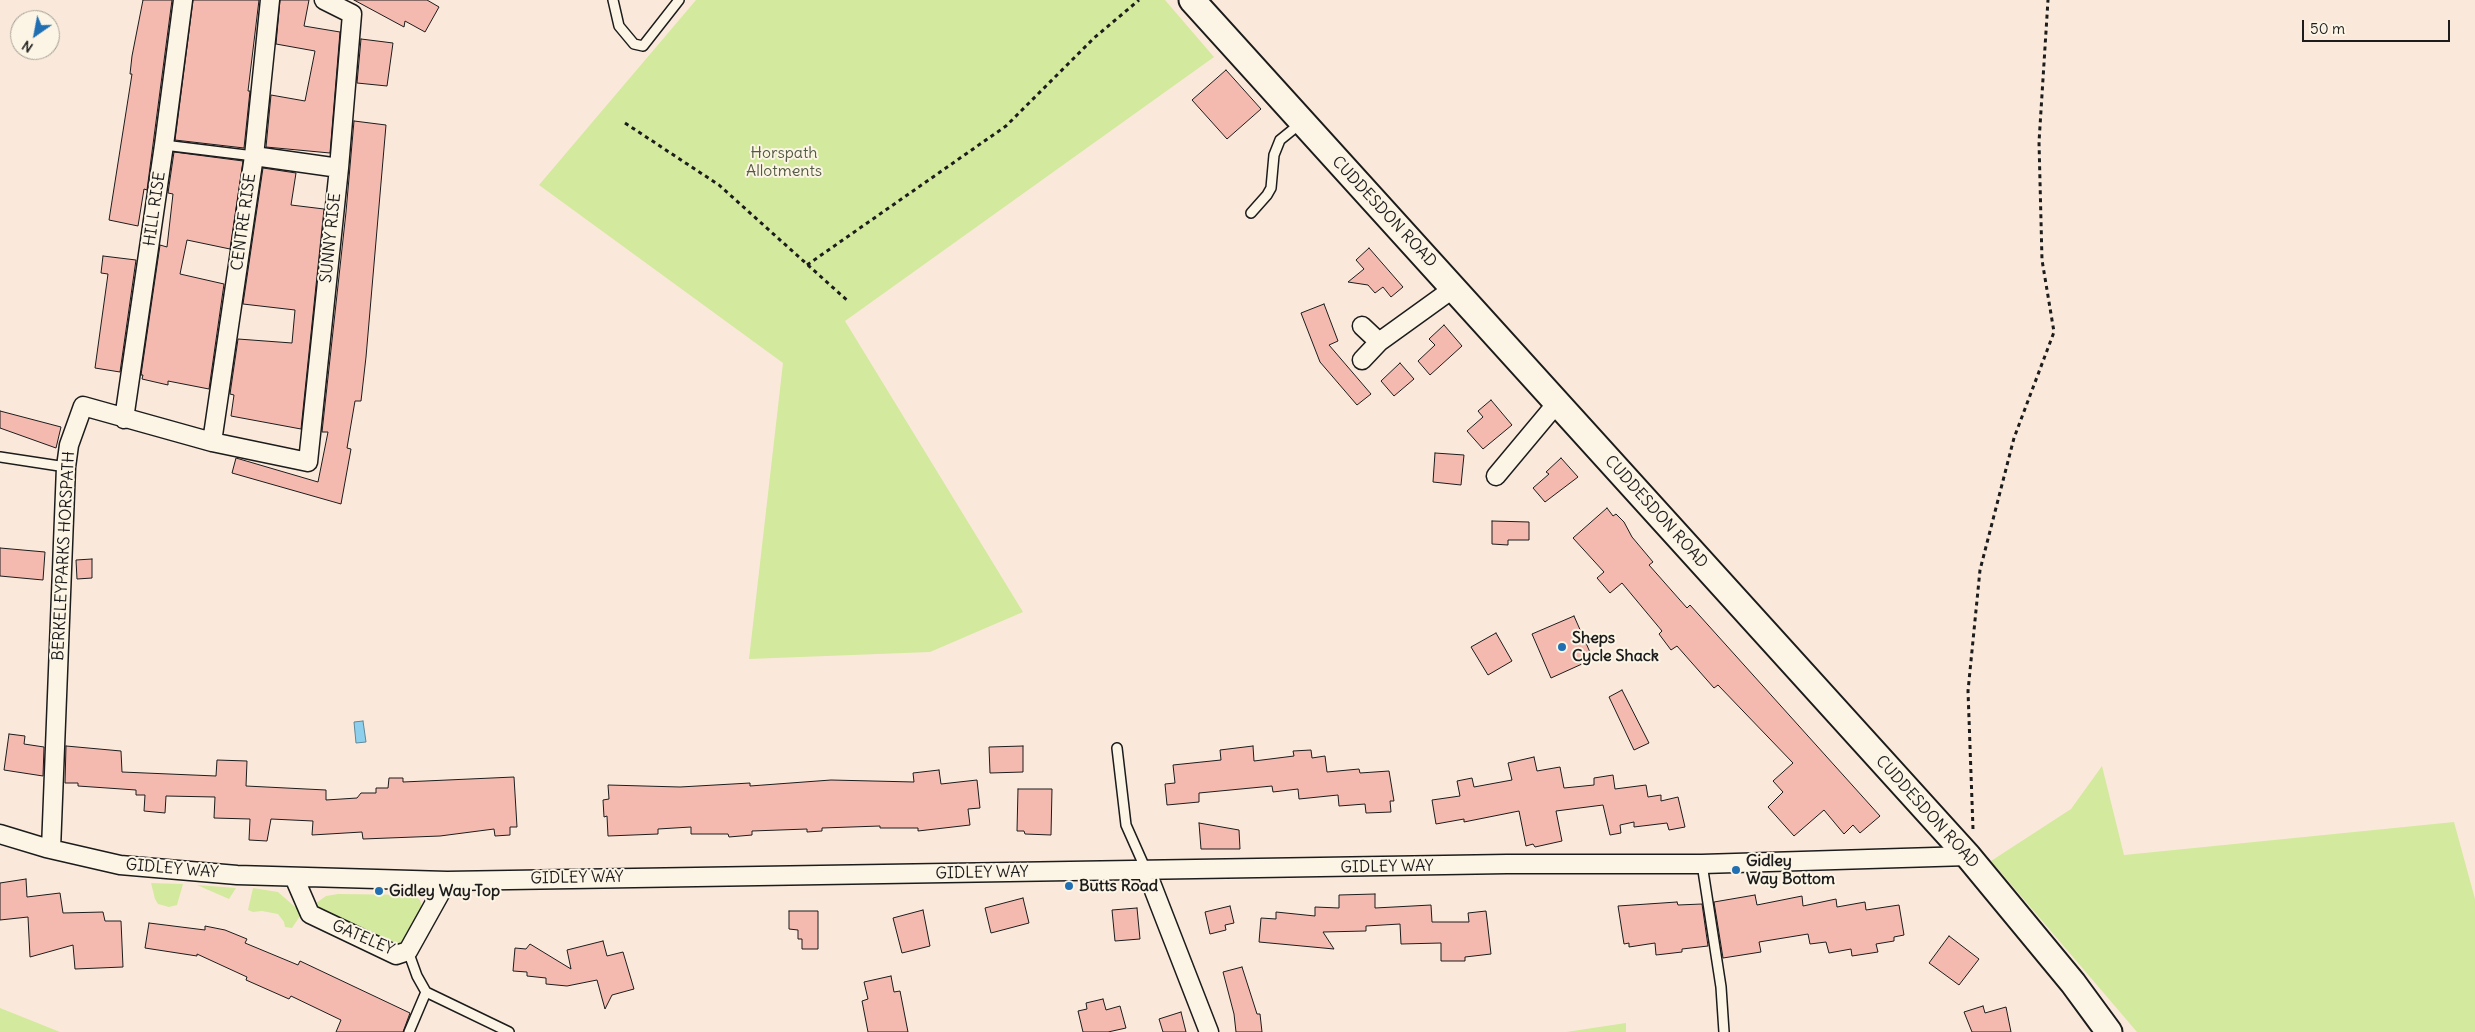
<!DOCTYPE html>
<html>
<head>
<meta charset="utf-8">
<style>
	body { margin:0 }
	#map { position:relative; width:2475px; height:1032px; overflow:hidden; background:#fae9da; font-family:Delius,sans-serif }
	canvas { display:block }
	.north { position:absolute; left:10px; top:10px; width:50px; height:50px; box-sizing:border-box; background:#fcf5e5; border:1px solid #a29e95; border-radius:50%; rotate:213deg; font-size:14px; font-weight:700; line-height:20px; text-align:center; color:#1c1c1c }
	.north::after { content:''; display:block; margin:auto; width:18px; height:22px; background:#1f6fb2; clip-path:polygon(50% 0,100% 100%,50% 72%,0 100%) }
	.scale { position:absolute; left:2302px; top:20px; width:148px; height:22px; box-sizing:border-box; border:2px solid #1c1c1c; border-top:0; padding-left:6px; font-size:15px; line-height:18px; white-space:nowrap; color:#1c1c1c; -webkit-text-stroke:4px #fcf5e5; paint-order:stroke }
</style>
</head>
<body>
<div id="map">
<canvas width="2475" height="1032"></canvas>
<div class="north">N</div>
<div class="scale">50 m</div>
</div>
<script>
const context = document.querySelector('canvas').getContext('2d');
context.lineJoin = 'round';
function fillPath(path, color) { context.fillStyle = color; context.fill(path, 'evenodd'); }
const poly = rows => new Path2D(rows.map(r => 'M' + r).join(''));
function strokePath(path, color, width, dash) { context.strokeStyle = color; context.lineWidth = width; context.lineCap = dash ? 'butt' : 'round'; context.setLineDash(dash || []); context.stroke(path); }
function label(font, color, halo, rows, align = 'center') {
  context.font = font + ' Delius,sans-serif'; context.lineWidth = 4; context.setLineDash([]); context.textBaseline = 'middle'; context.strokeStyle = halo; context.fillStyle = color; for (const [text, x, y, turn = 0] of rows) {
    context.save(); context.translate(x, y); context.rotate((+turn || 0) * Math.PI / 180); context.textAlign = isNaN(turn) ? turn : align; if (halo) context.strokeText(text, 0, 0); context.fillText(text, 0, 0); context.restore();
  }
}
const green = poly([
	[696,0,1165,0,1214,57,845,321,1023,612,930,652,749,659,783,363,539,185],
	[2102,766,2124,855,2454,822,2475,899,2475,1032,2137,1032,1991,861,2071,809],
	[151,883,183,884,177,905,169,907,158,904,155,899],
	[197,885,236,888,229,899],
	[253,888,278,892,302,913,292,928,285,927,284,922,278,914,262,911,253,912,248,910],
	[338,894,414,895,420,900,422,907,408,938,393,947,312,906,326,896],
	[0,1008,60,1032,0,1032],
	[1626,1023,1626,1032,1566,1032]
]);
const water = poly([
	[363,721,366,742,356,743,354,722,363,721]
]);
const building = poly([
	[143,0,172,0,147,190,144,189,138,226,109,220,132,74,130,74,132,56,143,0],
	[193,0,259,0,248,91,250,91,244,148,175,140,193,0],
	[280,0,309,0,304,26,340,32,330,153,266,147,271,95,305,101,315,51,276,44,280,0],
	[354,0,427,0,439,7,425,32,405,21,404,27,354,0],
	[361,39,393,43,387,86,357,83,361,39],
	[1226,70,1261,109,1227,139,1192,100,1226,70],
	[354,121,386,125,366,357,361,401,355,401,347,448,351,449,341,504,232,473,236,458,318,482,328,432,322,432,346,212,354,121],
	[174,152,243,161,230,249,187,240,180,274,224,284,209,389,168,381,168,385,142,379,143,375,141,375,160,245,167,247,173,194,168,193,174,152],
	[263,168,296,173,291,205,324,209,301,429,231,416,234,395,230,394,238,339,292,343,295,310,243,304,263,168],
	[1369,248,1403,287,1391,297,1383,287,1375,293,1368,285,1348,282,1364,269,1356,260,1369,248],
	[103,256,136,260,120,372,95,368,108,274,101,273,103,256],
	[1324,304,1338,341,1329,345,1371,394,1357,405,1320,362,1301,313,1324,304],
	[1444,325,1462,346,1430,375,1418,361,1435,345,1429,339,1444,325],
	[1400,363,1414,379,1394,396,1381,381,1400,363],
	[1491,400,1512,425,1483,449,1467,431,1483,417,1478,411,1491,400],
	[0,411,61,427,56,448,0,428,0,411],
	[1435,453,1464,455,1461,485,1433,482,1435,453],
	[1561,458,1578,477,1545,502,1533,488,1549,474,1546,472,1561,458],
	[1607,508,1613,516,1616,514,1624,522,1632,537,1653,562,1649,565,1687,608,1690,605,1880,816,1860,833,1853,825,1844,834,1824,810,1794,836,1768,807,1783,792,1773,781,1793,763,1718,685,1714,688,1677,646,1671,650,1659,634,1662,631,1622,583,1610,593,1597,578,1604,572,1573,538,1607,508],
	[1492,521,1529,522,1529,540,1508,540,1508,545,1492,544,1492,521],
	[0,548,45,552,43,580,0,576,0,548],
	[92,559,92,578,77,579,76,560,92,559],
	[1574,616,1593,659,1551,678,1532,634,1574,616],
	[1496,633,1512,661,1488,675,1471,647,1496,633],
	[1622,690,1649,743,1634,750,1609,697,1622,690],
	[9,734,25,736,24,744,44,747,43,776,4,770,9,734],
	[66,746,121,751,122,772,216,776,217,760,247,761,246,786,326,790,326,800,357,798,361,793,376,793,376,788,388,788,389,778,403,778,403,782,514,777,517,827,510,827,510,835,495,836,494,829,440,836,363,839,362,832,312,835,313,821,271,819,267,841,249,840,250,819,214,818,215,797,166,796,165,813,144,811,145,795,136,795,136,790,78,786,78,783,65,783,66,746],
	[1023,746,1023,772,990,773,989,747,1023,746],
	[1253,746,1254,761,1294,756,1293,751,1311,750,1312,758,1325,756,1327,772,1359,769,1360,773,1389,771,1394,801,1390,801,1391,812,1366,813,1365,804,1339,806,1338,795,1299,799,1298,789,1273,792,1272,786,1199,793,1199,802,1167,805,1165,784,1175,783,1173,765,1221,760,1220,750,1253,746],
	[1534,757,1537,771,1560,767,1564,788,1594,785,1594,778,1613,775,1615,789,1646,785,1648,797,1661,795,1661,801,1678,797,1685,827,1669,830,1667,823,1634,827,1634,822,1620,825,1621,833,1610,835,1603,805,1556,811,1562,841,1535,847,1533,844,1526,846,1519,811,1464,822,1464,819,1436,824,1432,800,1460,796,1457,781,1472,778,1474,787,1512,780,1508,763,1534,757],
	[939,770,941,784,977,780,980,808,968,809,970,825,918,831,918,828,880,828,880,826,822,828,822,831,807,832,807,829,752,831,752,835,729,837,728,834,691,834,691,827,658,829,658,834,608,836,607,816,604,817,603,800,609,799,608,785,680,787,750,783,750,786,831,780,914,782,913,773,939,770],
	[1018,789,1052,789,1051,835,1025,834,1024,831,1017,831,1018,789],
	[1199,823,1239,830,1240,849,1201,849,1199,823],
	[26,879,27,897,60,893,63,913,103,912,105,921,121,921,123,967,75,969,73,945,30,957,28,917,0,920,0,883,26,879],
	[1375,894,1375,908,1431,905,1432,922,1469,922,1468,913,1486,911,1491,954,1465,957,1465,961,1441,961,1441,943,1401,944,1400,924,1366,926,1366,931,1323,932,1334,949,1259,942,1261,918,1276,919,1276,912,1315,916,1315,907,1339,908,1339,895,1375,894],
	[1755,895,1757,905,1802,896,1803,906,1836,899,1837,907,1865,902,1866,910,1899,905,1904,935,1894,937,1894,941,1876,944,1878,952,1852,956,1851,949,1829,953,1826,942,1810,944,1808,934,1759,942,1761,952,1723,958,1714,902,1755,895],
	[1023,898,1029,923,991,933,985,908,1023,898],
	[1677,902,1678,905,1702,904,1708,946,1682,949,1682,952,1656,955,1655,943,1629,947,1629,943,1624,944,1618,906,1677,902],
	[1230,906,1234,923,1225,925,1226,930,1210,934,1205,912,1230,906],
	[1137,908,1140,939,1115,941,1112,910,1137,908],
	[923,910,930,946,902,953,893,918,923,910],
	[789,911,818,911,818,949,802,949,802,939,798,939,798,930,789,929,789,911],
	[149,923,205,930,205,926,225,930,247,939,245,943,298,965,300,961,410,1013,403,1032,336,1032,341,1020,291,996,289,999,246,980,247,977,197,954,197,956,145,948,149,923],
	[1949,936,1979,959,1959,985,1929,963,1949,936],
	[603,941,607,956,623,952,634,989,612,995,605,1009,597,980,567,986,546,984,546,978,527,976,527,972,513,971,515,948,526,949,530,944,571,969,567,950,603,941],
	[1242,967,1257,1014,1260,1014,1262,1032,1236,1032,1234,1014,1223,972,1242,967],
	[891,976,894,992,900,991,908,1032,868,1032,862,1001,868,999,864,982,891,976],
	[1103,999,1106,1010,1120,1006,1126,1028,1108,1032,1083,1032,1078,1011,1087,1009,1086,1003,1103,999],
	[1983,1006,1985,1013,2006,1007,2011,1032,1972,1032,1964,1012,1983,1006],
	[1181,1012,1186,1032,1163,1032,1159,1019,1181,1012]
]);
const path = poly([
	[625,123,719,185,849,302],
	[807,265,1006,126,1094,38,1139,0],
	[1973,829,1968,691,1980,570,2014,438,2054,332,2042,260,2039,142,2048,0]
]);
const lane = poly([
	[613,0,619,26,634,44,643,46,679,0],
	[164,145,254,156],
	[1251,213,1267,195,1271,188,1274,155,1280,140,1301,123],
	[0,457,66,467],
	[1117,748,1126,825,1146,870],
	[1702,864,1721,987,1724,1032],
	[408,951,417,976,426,992,509,1032],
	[409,1032,426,992]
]);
const street = poly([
	[254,156,339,168],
	[1362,326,1379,342],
	[1362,360,1379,342,1454,288],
	[124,419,164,145,183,0],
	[212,442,254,156,270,0],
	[1496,476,1557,403],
	[0,834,46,848,120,865,237,875,447,881,1507,864,1702,864,1968,856],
	[51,849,66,467,69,445,83,406,212,442,308,462,339,168,352,14,324,0],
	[1146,870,1209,1032],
	[294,877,310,914,396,955,408,951,447,881]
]);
const secondary = poly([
	[1192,0,1968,856,2073,983,2109,1032]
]);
const markers = [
	[1562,647,5,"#1f6fb2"],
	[1736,870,5,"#1f6fb2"],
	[1069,886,5,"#1f6fb2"],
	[379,891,5,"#1f6fb2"]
];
const parkNames = [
	["Horspath",784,153],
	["Allotments",784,171]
];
const streetNames = [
	["HILL RISE",155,209,-82],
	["CUDDESDON ROAD",1384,212,47],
	["CENTRE RISE",244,222,-82],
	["SUNNY RISE",331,238,-84],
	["CUDDESDON ROAD",1656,512,48],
	["BERKELEYPARKS HORSPATH",64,556,-87],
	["CUDDESDON ROAD",1927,812,48],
	["GIDLEY WAY",1387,867,-1],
	["GIDLEY WAY",172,869,5],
	["GIDLEY WAY",982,873,-1],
	["GIDLEY WAY",577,878,-1],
	["GATELEY",363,938,23]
];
const poiNames = [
	["Sheps",1572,638],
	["Cycle Shack",1572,656],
	["Gidley",1746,861],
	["Way Bottom",1746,879],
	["Butts Road",1079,886],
	["Gidley Way Top",389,891]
];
fillPath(green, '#d3e99e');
fillPath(water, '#8cd0ed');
strokePath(water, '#5f8899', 1);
fillPath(building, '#f4bab0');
strokePath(building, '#1c1c1c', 1);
strokePath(lane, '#1c1c1c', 12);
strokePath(street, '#1c1c1c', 21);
strokePath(secondary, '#1c1c1c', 29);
strokePath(path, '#1c1c1c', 3, [4, 4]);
strokePath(lane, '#fcf5e5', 9);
strokePath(street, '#fcf5e5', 18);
strokePath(secondary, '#fcf5e5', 25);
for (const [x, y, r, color] of markers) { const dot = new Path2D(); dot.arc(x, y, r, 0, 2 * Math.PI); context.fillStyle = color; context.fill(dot); strokePath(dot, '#fcf5e5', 2); }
label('16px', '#535a43', '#fcf5e5', parkNames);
label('16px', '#1c1c1c', '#fcf5e5', streetNames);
label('bold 16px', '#1c1c1c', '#fcf5e5', poiNames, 'left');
</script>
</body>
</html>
